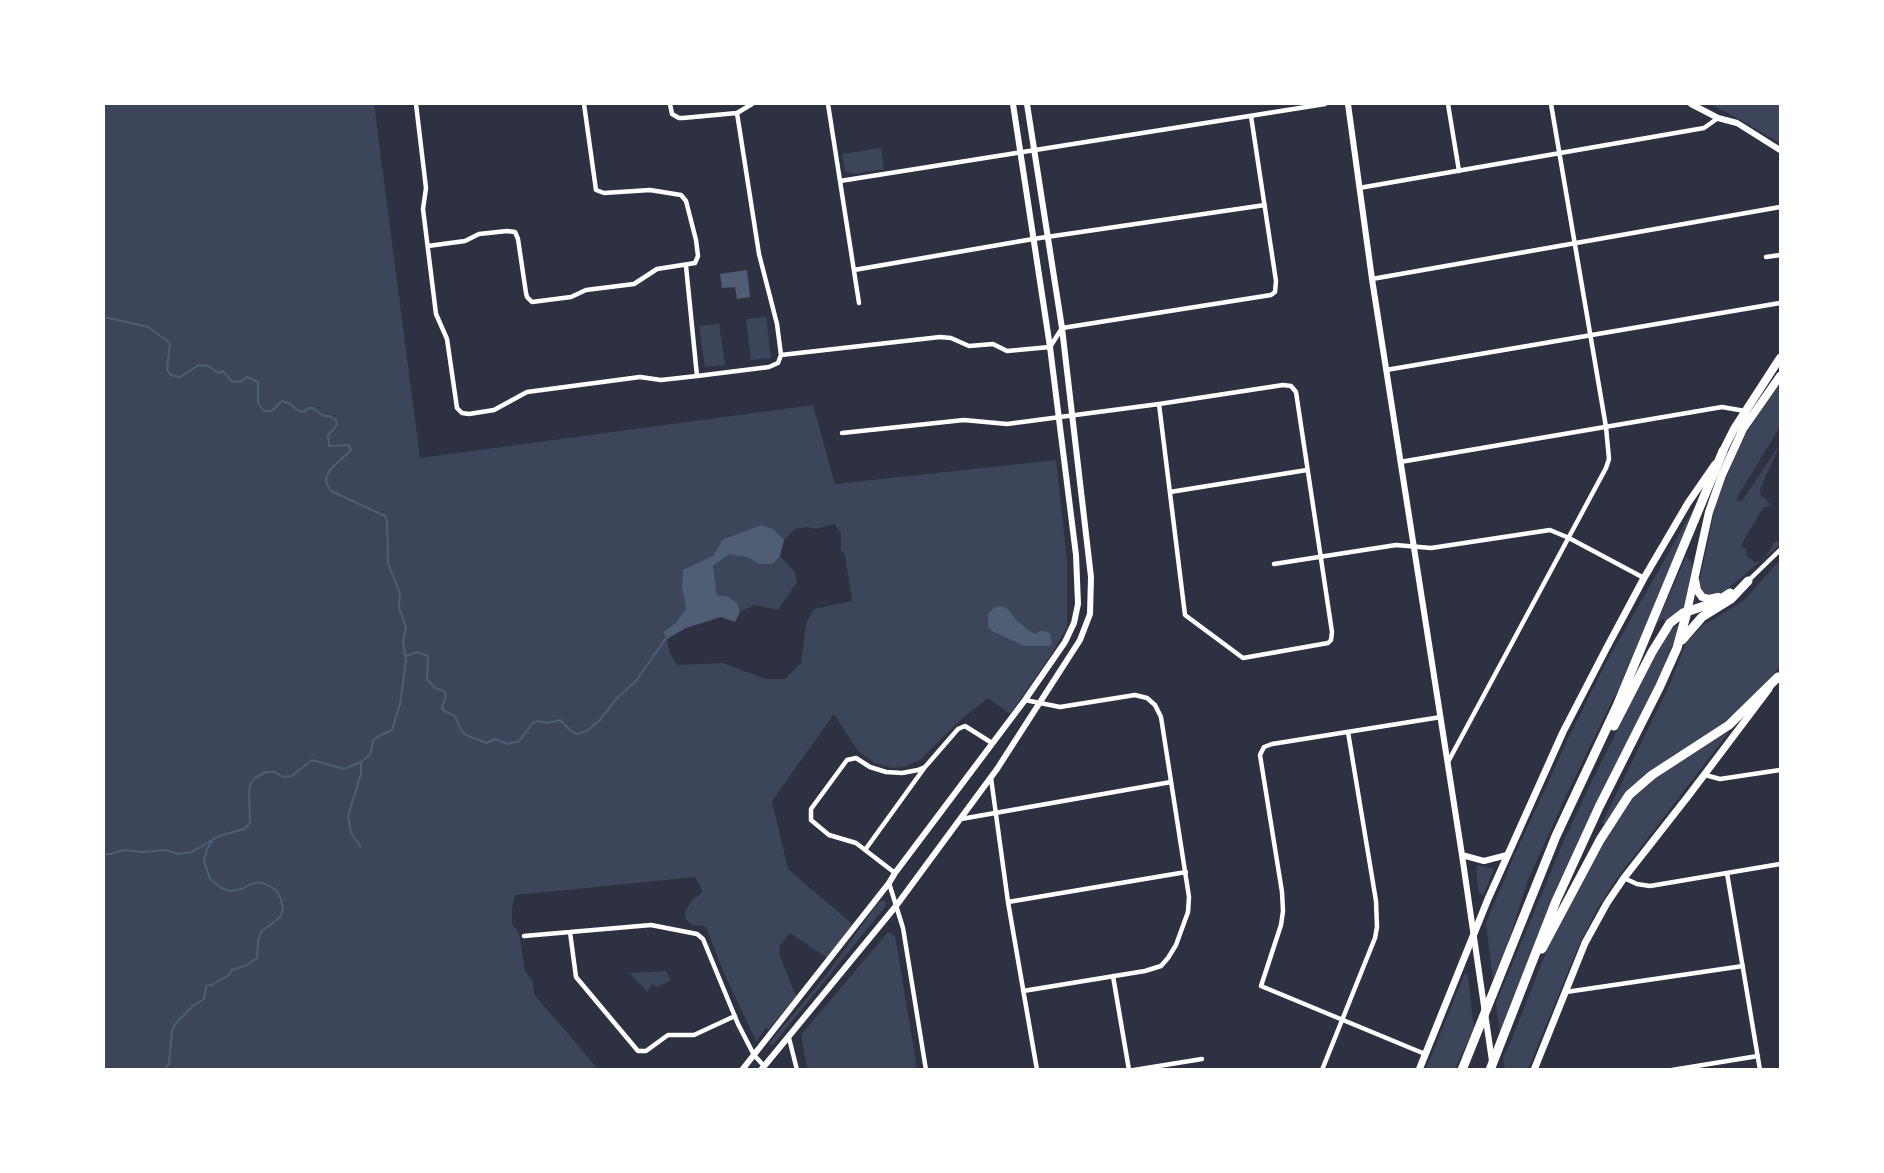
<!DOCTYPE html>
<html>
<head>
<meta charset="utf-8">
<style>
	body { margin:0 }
	#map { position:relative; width:1884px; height:1173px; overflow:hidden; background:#2d3142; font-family:"Archivo Narrow",sans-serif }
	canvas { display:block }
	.frame { position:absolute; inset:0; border:105px solid #fff; pointer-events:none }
</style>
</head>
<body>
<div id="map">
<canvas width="1884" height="1173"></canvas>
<div class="frame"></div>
</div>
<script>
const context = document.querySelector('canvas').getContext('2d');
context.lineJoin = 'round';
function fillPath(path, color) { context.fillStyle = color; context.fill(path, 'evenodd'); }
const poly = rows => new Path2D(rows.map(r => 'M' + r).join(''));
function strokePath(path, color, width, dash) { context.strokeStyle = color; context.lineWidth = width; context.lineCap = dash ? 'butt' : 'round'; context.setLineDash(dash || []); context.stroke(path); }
const green = poly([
	[104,104,374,104,420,458,813,405,835,484,1056,460,1067,561,1067,627,1051,655,1010,714,988,698,958,722,920,760,907,766,892,768,874,763,857,750,834,714,772,801,788,869,852,924,829,959,790,933,780,945,779,954,796,996,769,1029,766,1028,756,1041,724,973,706,927,691,924,686,919,685,912,691,901,703,892,695,877,516,895,514,898,512,910,512,924,519,933,525,971,533,982,534,994,598,1069,104,1070],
	[834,524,841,533,841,550,845,555,852,601,814,609,806,624,801,663,785,679,766,679,723,663,677,665,670,653,667,639,663,632,676,623,686,608,682,588,713,556,722,540,773,529,784,540,795,529,806,527,816,529],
	[1709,104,1780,104,1780,143,1732,115],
	[881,148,884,169,853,174,845,171,842,154],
	[766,317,771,358,751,360,746,319],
	[719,324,725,365,705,367,699,326],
	[1780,384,1780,427,1736,499,1739,502,1742,501,1780,444,1760,489,1761,497,1764,497,1771,505,1763,508,1741,545,1746,549,1747,557,1755,562,1760,561,1766,556,1774,542,1780,541,1780,545,1725,591,1712,597,1703,594,1699,583,1716,502,1742,441,1762,408],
	[1694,508,1696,509,1624,681,1613,699,1566,796,1528,880,1505,952,1493,979,1486,923,1515,854,1567,741,1607,661],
	[729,553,747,557,759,564,773,564,780,556,795,572,797,582,778,610,754,605,740,612,737,603,727,596,717,596,713,566],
	[1686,557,1691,561,1693,569,1684,609,1665,622,1663,618,1657,623],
	[1780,560,1780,666,1747,707,1622,799,1605,824,1602,823,1670,684,1686,643,1702,626,1743,601],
	[1681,622,1663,669,1594,810,1500,1035,1496,1003,1565,838,1592,781,1663,639,1671,630],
	[1728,732,1729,732,1615,881,1597,909,1579,945,1528,1069,1505,1069,1503,1056,1509,1046,1550,942,1596,854,1630,801,1657,776],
	[1478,865,1494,869,1483,896,1479,893,1476,871],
	[883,900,886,903,885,907,772,1046,769,1043,827,974,878,903],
	[888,932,895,936,917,1069,807,1069,801,1035],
	[666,971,671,980,658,987,652,984,647,992,630,973],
	[1465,973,1468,975,1474,1028,1455,1069,1426,1069]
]);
const water = poly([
	[747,270,750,297,737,299,735,287,722,288,720,274],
	[761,525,773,529,784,540,780,556,773,564,759,564,747,557,729,554,713,566,717,596,727,596,737,603,740,612,735,622,721,617,686,628,667,639,663,632,676,623,686,608,682,588,683,570,713,556,722,540],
	[1001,606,1007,608,1016,620,1031,632,1036,634,1040,631,1046,631,1050,634,1052,643,1050,646,1024,646,994,632,988,627,988,614,995,607]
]);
const stream = poly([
	[104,317,148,327,170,343,167,370,171,375,180,377,199,365,208,366,219,373,223,371,231,381,240,382,247,377,258,382,258,403,264,411,272,411,282,401,289,403,297,410,304,412,308,408,313,408,323,416,329,416,336,420,337,425,328,435,329,446,349,445,351,450,330,470,326,478,327,484,331,491,385,516,387,522,388,563,400,594,399,608,406,627,403,642,406,660,400,704,392,730,377,737,373,741,370,755,361,762,344,769,312,760,292,776,283,777,275,772,266,772,255,778,251,783,249,791,250,823,244,829,219,836,192,852,178,854,166,850,142,852,123,850,111,854,104,854],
	[406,656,417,652,428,656,427,679,435,688,444,691,446,696,442,707,444,711,455,716,461,730,466,735,487,743,495,739,508,744,519,741,532,724,537,721,548,723,560,720,572,732,578,734,587,731,600,720,617,698,636,681,666,638],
	[361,762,361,774,348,816,351,833,361,847],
	[164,1070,169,1064,172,1030,177,1022,193,1006,204,999,206,986,212,985,229,975,232,970,247,965,257,958,258,941,261,932,280,917,283,910,281,899,277,891,270,886,259,882,251,884,242,889,230,891,221,888,210,879,204,861,207,849,212,841]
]);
const minor = poly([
	[416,104,426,188,423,209,436,314,447,339,457,408,462,413,469,414,494,410,527,392,640,377,661,380,697,376,769,367,778,363,781,355,777,324,759,254,737,113],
	[670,104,672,114,679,118,683,118,737,113,752,104],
	[828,104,859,303],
	[1448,104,1459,171],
	[840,181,1325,104],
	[1359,188,1704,128,1718,118],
	[428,246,465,241,479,234,507,231,515,232,518,239,526,293,527,297,532,302,571,297,586,290,634,284,657,269,695,263,698,256,696,240,686,201,681,195,650,190,604,193,596,190,584,104],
	[1766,257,1780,255],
	[686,266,697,376],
	[854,270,1033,239,1265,205],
	[1372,279,1780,207],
	[781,355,940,337,951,338,969,346,993,344,1007,351,1050,347,1062,328,1271,295,1275,292,1276,281,1251,116],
	[1386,370,1780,303],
	[842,433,964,420,1007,424,1159,404,1283,385,1291,386,1296,392,1332,632,1331,640,1328,643,1243,658,1185,615,1159,404],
	[1400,462,1722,407,1745,411],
	[1170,492,1307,470],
	[1274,564,1396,545,1431,548,1550,530,1569,538,1644,578],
	[1748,581,1780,550],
	[1448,762,1606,468,1609,459,1606,427,1551,104],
	[1705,775,1720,779,1780,770],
	[991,778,1008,902,1037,1070],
	[961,819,1171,782],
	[865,850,925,767],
	[895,873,856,843,829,835,811,820,811,809,847,760,856,758,870,767,886,772,902,773,918,770,925,767,958,729,965,726,992,743],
	[1727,873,1760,1070],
	[1624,878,1637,884,1650,886,1780,864],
	[889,883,903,928,926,1070],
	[1008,902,1186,872],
	[570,932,576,977,638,1051,646,1051,668,1035,694,1035,735,1016],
	[524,936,651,925,697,934,703,939,738,1024,754,1055,764,1066],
	[1113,976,1129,1070],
	[1023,991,1145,971,1161,966,1168,958,1176,945,1188,912,1189,897,1161,717,1155,705,1147,698,1135,695,1060,707,1025,700],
	[1566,992,1743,966],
	[789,1038,797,1070],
	[1425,1054,1261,986,1281,925,1283,911,1282,892,1260,755,1264,747,1272,744,1441,717],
	[1134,1070,1202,1059],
	[1322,1070,1375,938,1377,927,1376,901,1348,732],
	[1672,1070,1758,1056]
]);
const tertiary = poly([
	[1348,104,1372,279,1462,855,1492,1061],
	[1691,104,1718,118,1737,123,1780,150],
	[1462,855,1484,861,1507,855],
	[742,1070,889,883,895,873,1025,700,1065,642,1074,623,1078,604,1076,555,1050,347,1013,104],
	[761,1070,896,906,997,769,1080,640,1090,614,1091,577,1062,328,1027,104]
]);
const secondary = poly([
	[1419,1070,1488,899,1563,732,1606,649,1644,578,1688,503,1715,464],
	[1534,1070,1585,943,1607,903,1624,878,1689,795,1769,689]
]);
const primary = poly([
	[1723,451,1734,429,1780,358],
	[1695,580,1697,590,1702,597,1709,599,1718,597],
	[1687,612,1709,512,1722,475,1743,429,1780,376]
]);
const motorway = poly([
	[1682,640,1702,617,1731,599,1748,581],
	[1614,726,1652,652,1670,623,1683,613,1716,602,1730,593],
	[1542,949,1600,840,1629,795,1652,775,1729,725,1778,677],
	[1462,1070,1556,836,1617,706,1723,451],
	[1490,1070,1556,901,1599,807,1660,686,1677,648,1687,612]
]);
fillPath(green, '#3c4559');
fillPath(water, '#4f5d75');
strokePath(stream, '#4f5d75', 2);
strokePath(minor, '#fff', 4.5);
strokePath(tertiary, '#fff', 6);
strokePath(secondary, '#fff', 7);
strokePath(primary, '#fff', 8);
strokePath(motorway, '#fff', 9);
</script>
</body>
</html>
